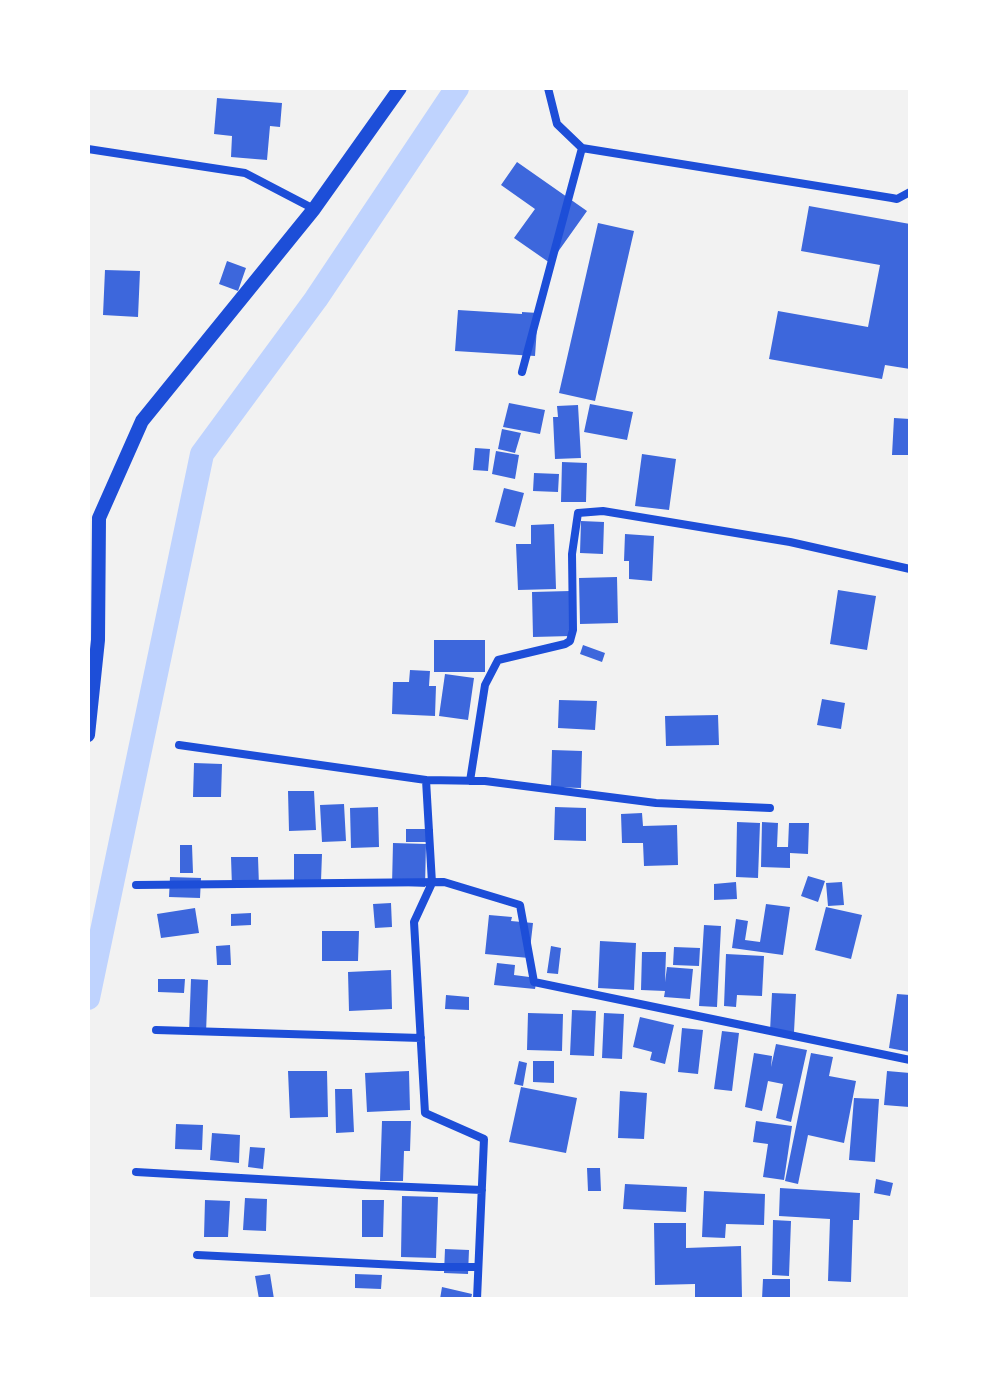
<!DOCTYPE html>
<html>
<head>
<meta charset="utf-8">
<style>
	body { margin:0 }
	#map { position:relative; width:998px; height:1387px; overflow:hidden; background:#f2f2f2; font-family:Spectral,serif }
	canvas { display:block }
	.frame { position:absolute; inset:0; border:90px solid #fff; pointer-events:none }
</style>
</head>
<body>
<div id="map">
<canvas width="998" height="1387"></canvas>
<div class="frame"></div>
</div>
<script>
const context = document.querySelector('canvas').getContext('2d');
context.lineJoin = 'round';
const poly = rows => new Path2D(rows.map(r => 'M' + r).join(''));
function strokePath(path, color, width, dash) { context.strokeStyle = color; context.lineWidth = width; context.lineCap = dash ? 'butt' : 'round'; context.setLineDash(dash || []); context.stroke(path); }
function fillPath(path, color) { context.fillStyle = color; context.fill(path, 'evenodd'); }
const canal = poly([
	[88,998,202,454,316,299,457,88]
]);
const building = poly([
	[217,98,282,103,280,127,270,126,267,160,231,157,232,136,214,134],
	[517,162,587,211,550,263,514,238,535,209,501,185],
	[809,206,910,224,910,369,885,365,882,379,769,359,778,311,868,327,880,265,801,251],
	[598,223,634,231,595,401,559,393],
	[227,261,246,268,238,291,219,284],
	[105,270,140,271,138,317,103,315],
	[458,310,522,314,522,312,538,313,535,356,455,351],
	[509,403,545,410,540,434,503,427],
	[590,404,633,412,627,440,584,432],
	[578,405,581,458,555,459,553,417,558,417,557,406],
	[894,418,910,419,910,455,892,455],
	[502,429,521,433,515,453,498,449],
	[475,448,490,449,488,471,473,470],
	[496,451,519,455,515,479,492,474],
	[642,454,676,459,669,510,635,506],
	[562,462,587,463,586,502,561,502],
	[534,473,559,474,558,492,533,491],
	[504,488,524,493,515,527,495,522],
	[581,521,604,522,603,554,580,553],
	[554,524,556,589,518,590,516,544,531,544,531,525],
	[625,534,654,536,652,581,629,579,629,561,624,561],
	[617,577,618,623,580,624,579,578],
	[838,590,876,596,867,650,830,644],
	[570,591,571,636,533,637,532,592],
	[434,640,485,640,485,672,434,672],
	[583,645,605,653,602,662,580,654],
	[410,670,430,671,429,686,436,686,435,716,392,714,393,682,409,682],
	[445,674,474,678,468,720,439,716],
	[822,699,845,703,841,729,817,725],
	[559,700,597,701,595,730,558,728],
	[718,715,719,745,666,746,665,716],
	[552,750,582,751,581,788,551,787],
	[194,763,222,764,221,797,193,797],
	[288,791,314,791,316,830,289,831],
	[344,804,346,841,322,842,320,805],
	[378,807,379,847,351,848,350,808],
	[555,807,586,808,586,841,554,840],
	[642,813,643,826,677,825,678,865,644,866,643,843,622,843,621,814],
	[737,822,760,823,758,878,736,877],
	[762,822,778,823,777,847,788,847,789,823,809,823,808,854,790,853,790,868,761,867],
	[406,829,433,829,432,842,406,842],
	[393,843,426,844,425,887,392,885],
	[180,845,192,845,193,873,180,873],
	[294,854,322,854,321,881,294,881],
	[231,857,258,857,259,886,232,887],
	[808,876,825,881,818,902,801,896],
	[170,877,201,878,200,898,169,897],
	[736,882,737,899,714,900,714,884],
	[842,882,844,905,828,906,826,883],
	[391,903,392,927,375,928,373,904],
	[766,904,790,907,783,955,732,948,736,919,748,921,745,940,760,942],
	[826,907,862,915,851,959,815,950],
	[195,908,199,933,161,938,157,914],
	[251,913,251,925,231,926,231,914],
	[489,915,512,917,511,921,533,923,529,958,485,954],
	[704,925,721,926,717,1007,699,1006],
	[322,931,359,931,358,961,322,961],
	[600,941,636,943,634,990,598,988],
	[230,945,231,965,217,965,216,946],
	[551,946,561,948,558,974,547,973],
	[674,947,700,948,699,966,673,965],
	[642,952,666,952,665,982,667,967,693,969,690,999,664,997,665,991,641,990],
	[726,954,764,956,762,996,737,995,736,1007,724,1006],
	[497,963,515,965,514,975,537,978,535,989,494,985],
	[391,970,392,1009,349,1011,348,972],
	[158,979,185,979,184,993,158,992],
	[191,979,208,980,206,1033,189,1033],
	[772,993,796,994,794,1032,770,1031],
	[897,994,910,995,910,1052,889,1048],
	[446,995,469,997,469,1010,445,1009],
	[572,1010,596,1011,594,1056,570,1055],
	[528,1013,563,1014,562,1051,527,1050],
	[604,1013,624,1014,622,1059,602,1058],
	[640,1017,674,1025,665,1064,650,1060,652,1052,633,1047],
	[682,1028,703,1030,698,1074,678,1072],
	[722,1031,739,1033,732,1091,714,1089],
	[776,1044,807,1050,791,1122,776,1118,783,1084,768,1081,762,1111,745,1107,754,1053,772,1056,771,1067],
	[811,1053,833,1057,829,1076,856,1081,844,1143,808,1135,798,1184,785,1181],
	[519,1061,527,1063,523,1086,514,1084],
	[533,1061,554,1061,554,1083,533,1082],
	[288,1071,327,1071,328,1117,290,1118],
	[409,1071,410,1110,367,1112,365,1073],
	[887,1071,910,1073,909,1107,884,1105],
	[521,1087,577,1098,566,1153,509,1142],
	[335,1089,352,1089,354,1132,336,1133],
	[620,1091,647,1093,644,1139,618,1138],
	[854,1098,879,1099,875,1162,849,1160],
	[382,1121,411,1121,410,1151,404,1151,403,1181,380,1181],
	[756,1121,792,1126,784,1180,763,1177,768,1144,753,1142],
	[176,1124,203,1125,202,1150,175,1149],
	[212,1133,240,1135,239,1163,210,1160],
	[250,1147,265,1148,263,1169,248,1167],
	[587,1168,600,1168,601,1191,588,1191],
	[876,1179,893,1183,890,1196,874,1193],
	[625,1184,687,1187,686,1212,623,1209],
	[780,1188,860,1193,859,1220,853,1220,851,1282,828,1281,830,1219,779,1216],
	[704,1191,765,1194,764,1225,726,1224,725,1238,702,1237],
	[402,1196,438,1197,436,1258,401,1257],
	[245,1198,267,1199,266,1231,243,1230],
	[205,1200,230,1201,228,1237,204,1237],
	[362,1200,384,1200,383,1237,362,1237],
	[773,1220,791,1221,789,1276,772,1275],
	[654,1223,686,1223,686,1248,741,1246,742,1299,695,1299,695,1284,655,1285],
	[445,1249,469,1250,468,1274,444,1273],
	[270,1274,274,1299,259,1299,255,1276],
	[355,1274,382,1275,381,1289,355,1288],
	[763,1279,790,1279,790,1299,762,1299],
	[442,1287,472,1294,471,1299,440,1299]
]);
const minor = poly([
	[548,88,557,124,582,148,892,198,897,199,910,192],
	[88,149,245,173,314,209],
	[522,372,582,148],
	[179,745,426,780],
	[470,781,485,685,498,660,565,644,570,641,573,630,572,554,578,513,603,511,790,542,910,569],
	[136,885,444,882,520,905,534,982,910,1060],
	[156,1030,421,1038],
	[136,1172,363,1185,482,1190],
	[197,1255,439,1267,478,1267],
	[477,1299,484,1139,425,1113,414,922,432,883,426,780,485,781,656,803,770,808]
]);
const tertiary = poly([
	[88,735,98,640,99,518,142,421,314,209,400,88]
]);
strokePath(canal, '#bfd3fe', 24);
fillPath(building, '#3d67dc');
strokePath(minor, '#1d4ed8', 8);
strokePath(tertiary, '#1d4ed8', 14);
</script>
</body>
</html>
